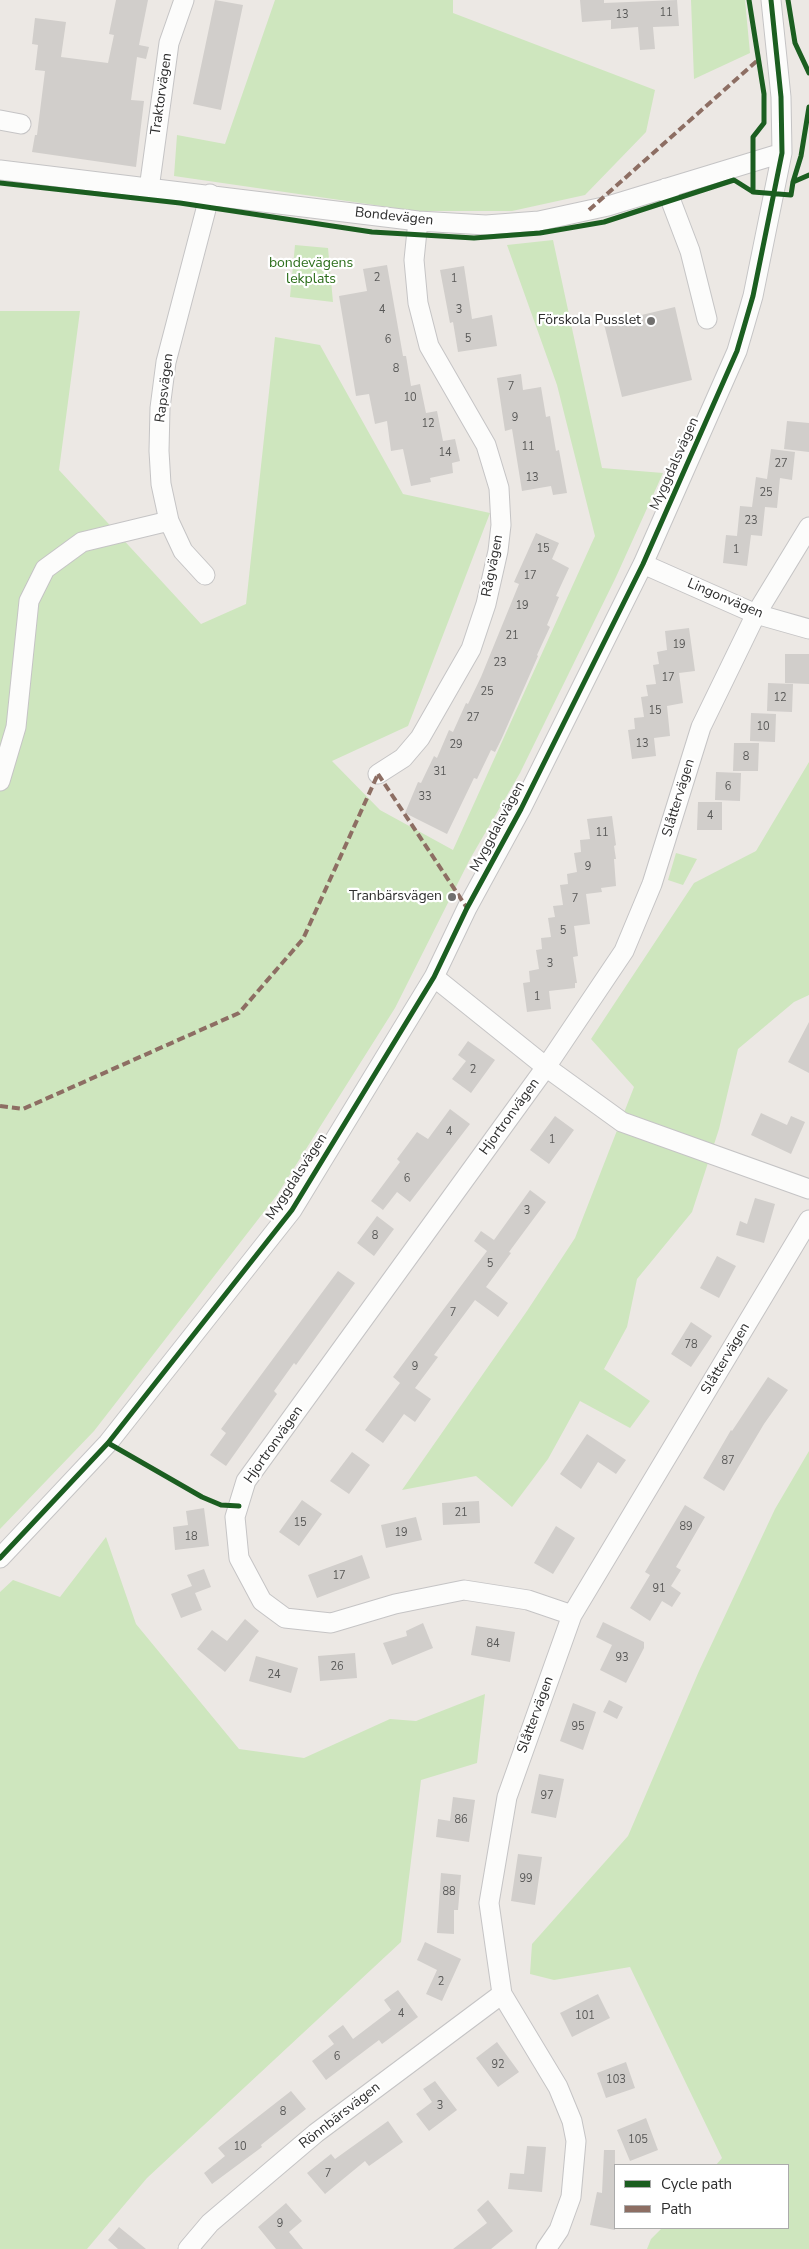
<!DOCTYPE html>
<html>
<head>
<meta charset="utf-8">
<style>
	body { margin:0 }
	#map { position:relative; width:809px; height:2249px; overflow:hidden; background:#ece8e4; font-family:"Nunito Sans",sans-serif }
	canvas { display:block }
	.legend { position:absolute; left:614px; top:2164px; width:175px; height:65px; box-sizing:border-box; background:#fff; border:1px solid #ababab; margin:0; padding:6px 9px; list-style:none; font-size:15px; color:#2e2e2e }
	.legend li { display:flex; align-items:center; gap:10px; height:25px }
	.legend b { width:25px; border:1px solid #ababab }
</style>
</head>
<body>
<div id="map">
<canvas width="809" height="2249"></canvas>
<ul class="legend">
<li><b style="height:6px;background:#1b5e20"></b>Cycle path</li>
<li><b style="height:6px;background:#8d6e63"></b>Path</li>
</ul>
</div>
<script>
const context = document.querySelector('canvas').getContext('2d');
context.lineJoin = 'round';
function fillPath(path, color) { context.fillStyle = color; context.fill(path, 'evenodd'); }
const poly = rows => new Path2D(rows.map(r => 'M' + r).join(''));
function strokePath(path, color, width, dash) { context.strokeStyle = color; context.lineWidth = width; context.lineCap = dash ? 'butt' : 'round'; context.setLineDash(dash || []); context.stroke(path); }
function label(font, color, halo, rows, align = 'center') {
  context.font = font + ' "Nunito Sans",sans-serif'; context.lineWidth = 4.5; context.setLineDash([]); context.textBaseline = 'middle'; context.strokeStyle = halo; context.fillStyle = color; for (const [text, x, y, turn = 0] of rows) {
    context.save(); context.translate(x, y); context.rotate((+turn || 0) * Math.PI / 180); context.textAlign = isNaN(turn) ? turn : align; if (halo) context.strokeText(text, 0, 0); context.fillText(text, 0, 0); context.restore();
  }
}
const green = poly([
	[275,0,453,0,453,13,655,90,646,132,585,195,512,211,416,211,174,176,177,135,225,144],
	[691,0,745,0,750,53,694,79],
	[553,240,602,468,663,473,616,577,520,773,470,859,395,1008,277,1195,94,1431,0,1529,0,311,80,311,59,470,201,624,246,604,275,337,320,345,403,494,490,513,408,726,332,761,380,810,453,850,595,536,557,385,507,245],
	[295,245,328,248,333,302,290,297],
	[809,762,809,995,794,1002,738,1049,719,1129,692,1212,637,1279,627,1327,604,1369,650,1401,630,1428,580,1401,548,1459,512,1507,476,1476,402,1490,527,1311,575,1238,634,1087,591,1039,694,883,756,851],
	[676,853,697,859,683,885,668,880],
	[809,1451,809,2249,647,2249,651,2239,662,2228,788,2228,788,2165,716,2165,722,2158,630,1967,554,1980,530,1974,532,1944,628,1836,699,1671,775,1509],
	[106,1537,136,1624,239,1749,304,1758,390,1719,416,1721,485,1694,477,1763,421,1780,401,1942,147,2178,87,2249,0,2249,0,1592,13,1580,60,1597]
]);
const building = poly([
	[116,0,148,0,139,45,149,47,146,59,137,57,131,100,144,101,136,167,32,152,35,135,37,135,45,71,35,70,38,45,32,44,35,18,66,22,61,57,108,63,114,35,109,34],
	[215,0,243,5,221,110,193,104],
	[580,0,604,0,604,3,677,0,679,26,653,27,655,49,640,50,638,27,611,29,611,20,582,22],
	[387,265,403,356,406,356,411,386,420,384,426,413,437,411,443,441,455,439,460,461,452,463,453,473,430,478,431,482,411,486,403,449,391,451,387,421,375,424,369,394,356,396,339,296,367,291,363,269],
	[464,266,472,319,492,315,497,346,458,352,453,322,450,323,440,270],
	[675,307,692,380,622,397,604,324],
	[521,374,523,390,541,387,546,417,550,416,556,451,559,450,567,493,553,495,551,486,522,491,512,429,505,431,497,378],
	[787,421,809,423,809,452,784,449],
	[771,449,795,452,792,480,780,478,777,508,765,507,762,536,751,535,747,566,723,563,726,535,737,536,740,506,752,507,756,477,767,479],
	[536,533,559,543,552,559,569,568,556,596,559,597,547,625,550,627,537,655,538,656,501,740,495,752,491,750,477,779,474,778,447,834,405,813,418,782,421,783,434,756,437,758,449,730,453,732,466,703,468,704,481,677,519,584,514,582],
	[689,628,695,671,679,673,683,703,667,706,670,736,654,738,656,756,632,759,628,730,635,729,634,718,644,717,641,697,648,696,646,685,656,684,653,665,659,664,657,652,667,650,665,631],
	[785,654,809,654,809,684,785,683],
	[768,683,793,684,792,712,767,711],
	[751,713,776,714,775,742,750,741],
	[734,743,759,743,758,771,733,771],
	[716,772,741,773,740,801,715,800],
	[698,802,722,802,722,830,697,830],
	[612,816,616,845,614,846,616,859,614,859,616,886,601,888,602,892,586,894,590,924,574,926,578,956,573,957,577,983,575,983,575,988,549,991,551,1009,527,1012,523,983,530,982,529,971,539,969,536,950,542,949,541,938,551,937,548,918,555,917,553,906,563,905,560,885,568,884,567,874,577,872,574,853,581,852,580,840,590,839,587,819],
	[809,1022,809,1073,788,1062],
	[468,1041,495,1060,471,1093,452,1079,466,1061,458,1055],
	[450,1109,470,1124,410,1202,397,1192,383,1210,371,1201,400,1162,397,1159,417,1132,428,1139],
	[761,1113,787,1125,791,1116,805,1122,791,1154,751,1135],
	[555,1116,574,1130,549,1164,530,1150],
	[530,1190,546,1202,509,1252,511,1253,486,1287,508,1303,498,1317,475,1300,434,1355,438,1357,415,1388,431,1399,415,1422,404,1414,383,1443,365,1430,400,1383,393,1377,487,1251,474,1241,481,1231,494,1240],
	[755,1198,775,1204,764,1243,736,1235,740,1221,747,1224],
	[377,1216,394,1229,374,1256,357,1243],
	[717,1256,736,1266,719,1298,700,1288],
	[338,1271,355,1283,296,1365,294,1363,274,1391,277,1394,226,1466,210,1455,226,1433,221,1429],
	[691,1322,712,1336,691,1367,671,1354],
	[768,1377,788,1390,764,1424,724,1491,703,1478,731,1430,732,1431],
	[587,1434,626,1460,616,1474,598,1462,581,1489,560,1474],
	[352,1452,370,1465,349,1494,330,1481],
	[302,1500,322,1514,299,1546,279,1532],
	[479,1501,480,1523,443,1525,442,1503],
	[685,1505,705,1517,676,1567,681,1570,671,1586,681,1593,672,1607,662,1601,650,1621,630,1608,650,1575,645,1572],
	[204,1508,209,1546,175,1550,173,1527,188,1525,186,1511],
	[416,1517,422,1540,386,1548,381,1525],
	[556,1526,575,1538,553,1574,534,1563],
	[362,1555,370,1578,317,1598,308,1575],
	[204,1569,211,1587,195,1593,202,1610,181,1618,171,1594,192,1586,187,1575],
	[245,1619,259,1631,225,1672,197,1649,212,1630,227,1641],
	[603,1622,644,1642,644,1648,626,1683,600,1670,612,1645,596,1637],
	[423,1623,433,1648,392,1665,383,1643,407,1636,406,1631],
	[476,1626,515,1632,510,1662,471,1655],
	[355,1653,357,1678,320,1681,318,1656],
	[256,1656,298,1668,291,1693,249,1681],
	[609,1700,623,1707,617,1719,603,1712],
	[573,1703,596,1712,583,1750,560,1741],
	[539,1774,564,1779,556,1818,531,1813],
	[453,1797,475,1800,469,1842,436,1837,438,1819,450,1821],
	[518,1854,542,1857,535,1905,511,1901],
	[441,1873,461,1875,458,1910,454,1910,454,1934,437,1933],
	[425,1942,461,1959,442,2001,426,1994,437,1970,417,1960],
	[398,1990,418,2017,382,2044,379,2040,326,2080,312,2061,334,2044,328,2036,343,2025,353,2039,391,2010,384,2000],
	[598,1994,610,2018,572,2037,560,2013],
	[497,2042,519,2072,498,2087,476,2058],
	[626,2062,635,2088,606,2098,597,2073],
	[435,2081,457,2110,429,2131,416,2114,432,2102,423,2089],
	[291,2091,306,2109,261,2145,262,2147,212,2184,204,2173,225,2156,218,2148],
	[646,2118,658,2150,630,2161,617,2130],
	[388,2121,403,2142,369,2166,365,2161,325,2194,307,2173,331,2154,335,2159],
	[527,2146,546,2147,542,2192,508,2189,510,2173,524,2174],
	[604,2150,615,2150,615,2230,590,2225,597,2192,602,2193],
	[488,2200,513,2231,491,2249,453,2249,487,2223,477,2210],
	[286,2203,302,2221,289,2232,303,2249,276,2249,258,2227],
	[119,2227,146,2249,118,2249,108,2240]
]);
const minor = poly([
	[0,120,21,124],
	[0,170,418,221,486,225,539,221,608,206,782,153],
	[666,188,690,251,707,319],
	[149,189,169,43,184,0],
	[643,564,756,614,809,629],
	[205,575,183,551,169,521,161,484,159,451,160,408,166,362,210,194],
	[378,774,403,758,420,738,471,649,486,604,498,551,501,525,499,488,486,445,429,346,418,303,414,260,418,221],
	[0,781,16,727,29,601,45,569,82,542,169,521],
	[434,977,546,1067,622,1122,809,1189],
	[0,1558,108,1443,292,1210,434,977,467,908,521,809,643,564,737,351,753,296,782,153,781,97,771,0],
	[572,1615,528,1600,464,1590,395,1604,331,1623,285,1618,262,1601,239,1558,235,1517,246,1481,546,1067,624,951,652,884,701,727,756,614,809,527],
	[188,2249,210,2223,316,2133,502,1994],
	[546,2249,559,2230,571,2197,576,2141,572,2121,558,2087,502,1994,489,1903,507,1797,572,1615,809,1220]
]);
const quiet = poly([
	[589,210,758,60],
	[378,774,467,908],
	[0,1106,23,1109,239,1013,303,939,378,774]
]);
const cycleway = poly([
	[749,0,764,94,764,123,753,137,753,192],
	[788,0,795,43,809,73],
	[793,182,801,156,809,107],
	[0,183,180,203,372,232,474,238,540,233,604,222,734,180,753,192,791,195,793,182,809,175],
	[108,1443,202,1497,221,1505,239,1506],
	[0,1558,108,1443,292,1210,434,977,467,908,521,809,643,564,737,351,753,296,782,153,781,97,771,0]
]);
const markers = [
	[651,321,5,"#706f6e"],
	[452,897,5,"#706f6e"]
];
const numberNames = [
	["11",666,13],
	["13",622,15],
	["2",377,278],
	["1",454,279],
	["4",382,310],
	["3",459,310],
	["5",468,339],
	["6",388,340],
	["8",396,369],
	["7",511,387],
	["10",410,398],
	["9",515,418],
	["12",428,424],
	["11",528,447],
	["14",445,453],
	["27",781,464],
	["13",532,478],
	["25",766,493],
	["23",751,521],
	["15",543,549],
	["1",736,550],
	["17",530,576],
	["19",522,606],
	["21",512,636],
	["19",679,645],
	["23",500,663],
	["17",668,678],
	["25",487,692],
	["12",780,698],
	["15",655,711],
	["27",473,718],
	["10",763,727],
	["13",642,744],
	["29",456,745],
	["8",746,757],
	["31",440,772],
	["6",728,787],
	["33",425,797],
	["4",710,816],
	["11",602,833],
	["9",588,867],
	["7",575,899],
	["5",563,931],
	["3",550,964],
	["1",537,997],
	["2",473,1070],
	["4",449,1132],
	["1",552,1140],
	["6",407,1179],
	["3",527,1211],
	["8",375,1236],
	["5",490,1264],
	["7",453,1313],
	["78",691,1345],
	["9",415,1367],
	["87",728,1461],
	["21",461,1513],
	["15",300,1523],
	["89",686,1527],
	["19",401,1533],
	["18",191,1537],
	["17",339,1576],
	["91",659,1589],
	["84",493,1644],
	["93",622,1658],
	["26",337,1667],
	["24",274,1675],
	["95",578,1727],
	["97",547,1796],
	["86",461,1820],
	["99",526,1879],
	["88",449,1892],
	["2",441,1982],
	["4",401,2014],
	["101",585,2016],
	["6",337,2057],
	["92",498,2065],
	["103",616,2080],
	["3",440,2106],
	["8",283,2112],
	["105",638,2140],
	["10",240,2147],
	["7",328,2174],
	["9",280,2224]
];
const streetNames = [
	["Traktorvägen",162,94,-82],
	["Bondevägen",394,217,6],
	["Rapsvägen",165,388,-83],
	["Myggdalsvägen",675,464,-66],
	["Rågvägen",493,566,-79],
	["Lingonvägen",725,599,23],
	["Slåttervägen",679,798,-73],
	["Myggdalsvägen",498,827,-62],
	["Hjortronvägen",510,1117,-54],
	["Myggdalsvägen",297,1177,-57],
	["Slåttervägen",726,1359,-59],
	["Hjortronvägen",274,1445,-55],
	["Slåttervägen",536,1715,-70],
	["Rönnbärsvägen",340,2116,-38]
];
const parkNames = [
	["bondevägens",311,264],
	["lekplats",311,280]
];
const poiNames = [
	["Förskola Pusslet",641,321],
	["Tranbärsvägen",442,897]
];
fillPath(green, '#cee6be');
fillPath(building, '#d1cecb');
strokePath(minor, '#c5c4c5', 21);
strokePath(minor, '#fcfcfb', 19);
strokePath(quiet, '#8d6e63', 4, [8, 4]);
strokePath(cycleway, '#1b5e20', 5);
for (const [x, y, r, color] of markers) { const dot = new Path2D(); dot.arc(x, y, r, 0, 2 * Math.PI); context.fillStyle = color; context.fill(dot); strokePath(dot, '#fff', 2); }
label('11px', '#585857', null, numberNames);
label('14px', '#2e2e2e', '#fff', streetNames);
label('14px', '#2c6e1b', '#fff', parkNames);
label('14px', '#2e2e2e', '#fff', poiNames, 'right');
</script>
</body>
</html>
